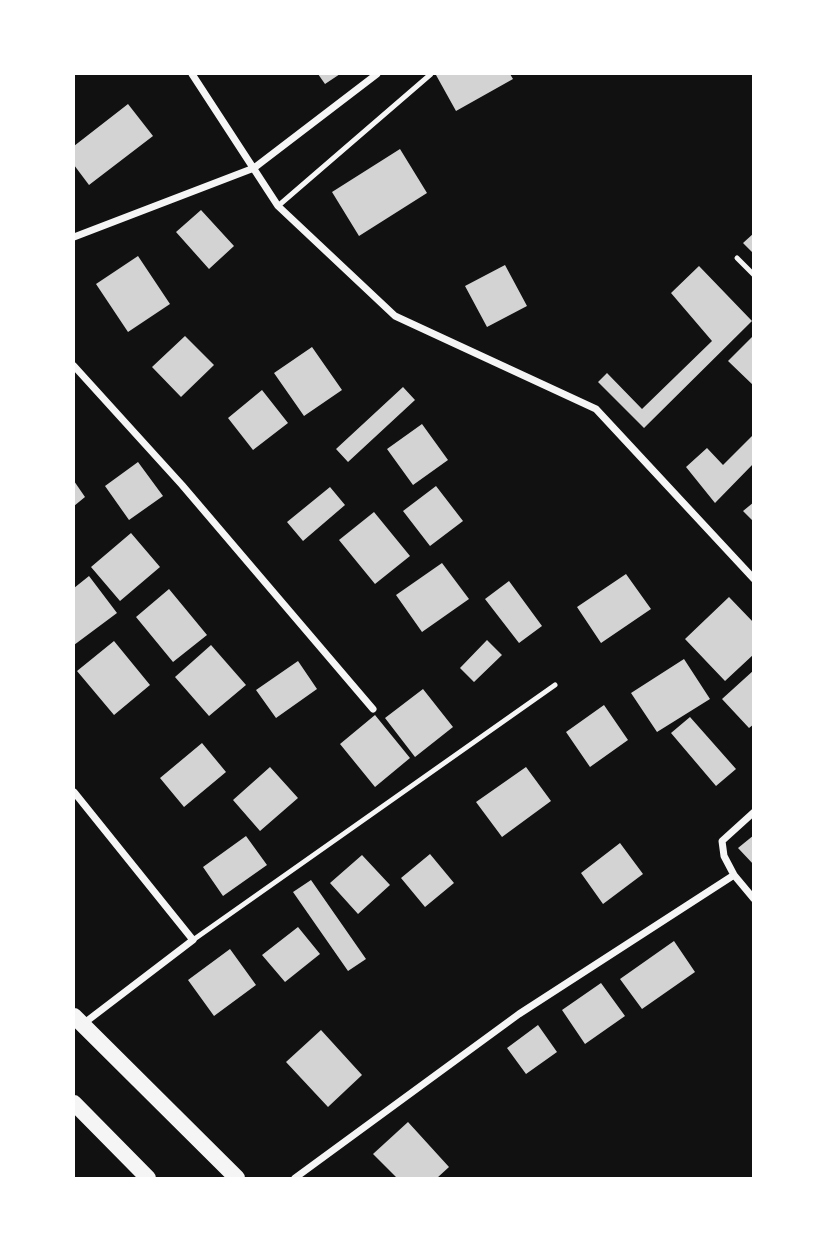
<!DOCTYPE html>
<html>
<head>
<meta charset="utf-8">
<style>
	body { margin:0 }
	#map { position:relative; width:827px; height:1252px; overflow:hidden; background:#111; font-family:Overpass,sans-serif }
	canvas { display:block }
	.frame { position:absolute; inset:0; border:75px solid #fff; pointer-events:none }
</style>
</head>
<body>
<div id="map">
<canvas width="827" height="1252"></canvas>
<div class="frame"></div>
</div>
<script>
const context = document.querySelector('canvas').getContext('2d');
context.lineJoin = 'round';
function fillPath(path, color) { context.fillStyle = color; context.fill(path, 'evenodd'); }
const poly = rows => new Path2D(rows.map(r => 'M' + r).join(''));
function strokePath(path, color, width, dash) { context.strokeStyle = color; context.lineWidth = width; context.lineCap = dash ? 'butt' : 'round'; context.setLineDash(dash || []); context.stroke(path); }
const building = poly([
	[318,74,340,74,325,84],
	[439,74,510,74,513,79,456,111,436,75],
	[128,104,153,136,89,185,74,165,74,146],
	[400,149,427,193,359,236,332,192],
	[201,210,234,246,209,269,176,232],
	[754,233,754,254,743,243],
	[138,256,170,304,128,332,96,284],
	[505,265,527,306,487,327,465,286],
	[699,266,752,321,644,428,598,382,607,373,642,409,712,341,671,293],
	[754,335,754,386,728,361],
	[185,336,214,365,181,397,152,367],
	[312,347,342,390,304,416,274,373],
	[403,387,415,400,348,462,336,449],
	[262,390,288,423,253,450,228,418],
	[422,424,448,460,413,485,387,449],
	[754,434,754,463,715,503,686,467,707,448,723,465],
	[138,462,163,496,129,520,105,486],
	[74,481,85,497,74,506],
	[436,486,463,521,430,546,403,511],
	[330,487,345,505,303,541,287,522],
	[754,502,754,522,743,511],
	[374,512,410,556,375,584,339,540],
	[131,533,160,567,120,601,91,567],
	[442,563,469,599,422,632,396,595],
	[626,574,651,609,601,643,577,607],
	[89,576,117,613,74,645,74,588],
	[509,581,542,626,519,643,485,599],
	[169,589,207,635,173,662,136,617],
	[729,597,754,623,754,654,725,681,685,639],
	[487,640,502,655,474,682,460,668],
	[114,641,150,685,114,715,77,671],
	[211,645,246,685,209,716,175,677],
	[684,659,710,699,657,732,631,693],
	[298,661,317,689,276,718,256,690],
	[754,670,754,724,749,728,722,699],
	[423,689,453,727,415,757,385,718],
	[604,705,628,740,590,767,566,732],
	[375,715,410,758,375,787,340,744],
	[690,717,736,769,716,786,671,733],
	[202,743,226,772,184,807,160,778],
	[270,767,298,798,260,831,233,800],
	[526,767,551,801,502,837,476,802],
	[754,835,754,865,738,848],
	[246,836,267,865,223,896,203,867],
	[620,843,643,874,603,904,581,873],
	[430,854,454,883,425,907,401,878],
	[362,855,390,885,358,914,330,883],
	[311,880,366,959,348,971,293,892],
	[298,927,320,954,285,982,262,955],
	[674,941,695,972,642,1009,620,979],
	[230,949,256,985,214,1016,188,980],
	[601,983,625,1016,585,1044,562,1010],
	[538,1025,557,1052,526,1074,507,1048],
	[321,1030,362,1075,328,1107,286,1062],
	[408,1122,449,1167,437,1178,397,1178,373,1154]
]);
const service = poly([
	[278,206,431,74],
	[737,258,754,275],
	[193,940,555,685]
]);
const minor = poly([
	[192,74,278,206,395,316,596,409,754,579],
	[74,237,254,168,377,74],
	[74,366,182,485,373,709],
	[74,792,193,940,83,1024],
	[754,812,722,841,724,856,734,875,754,899],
	[295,1178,519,1014,734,875]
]);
const primary = poly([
	[74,1016,237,1178],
	[74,1103,148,1178]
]);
fillPath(building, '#d3d3d3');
strokePath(service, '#f5f5f5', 5);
strokePath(minor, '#f5f5f5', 7);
strokePath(primary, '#f5f5f5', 16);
</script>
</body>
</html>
